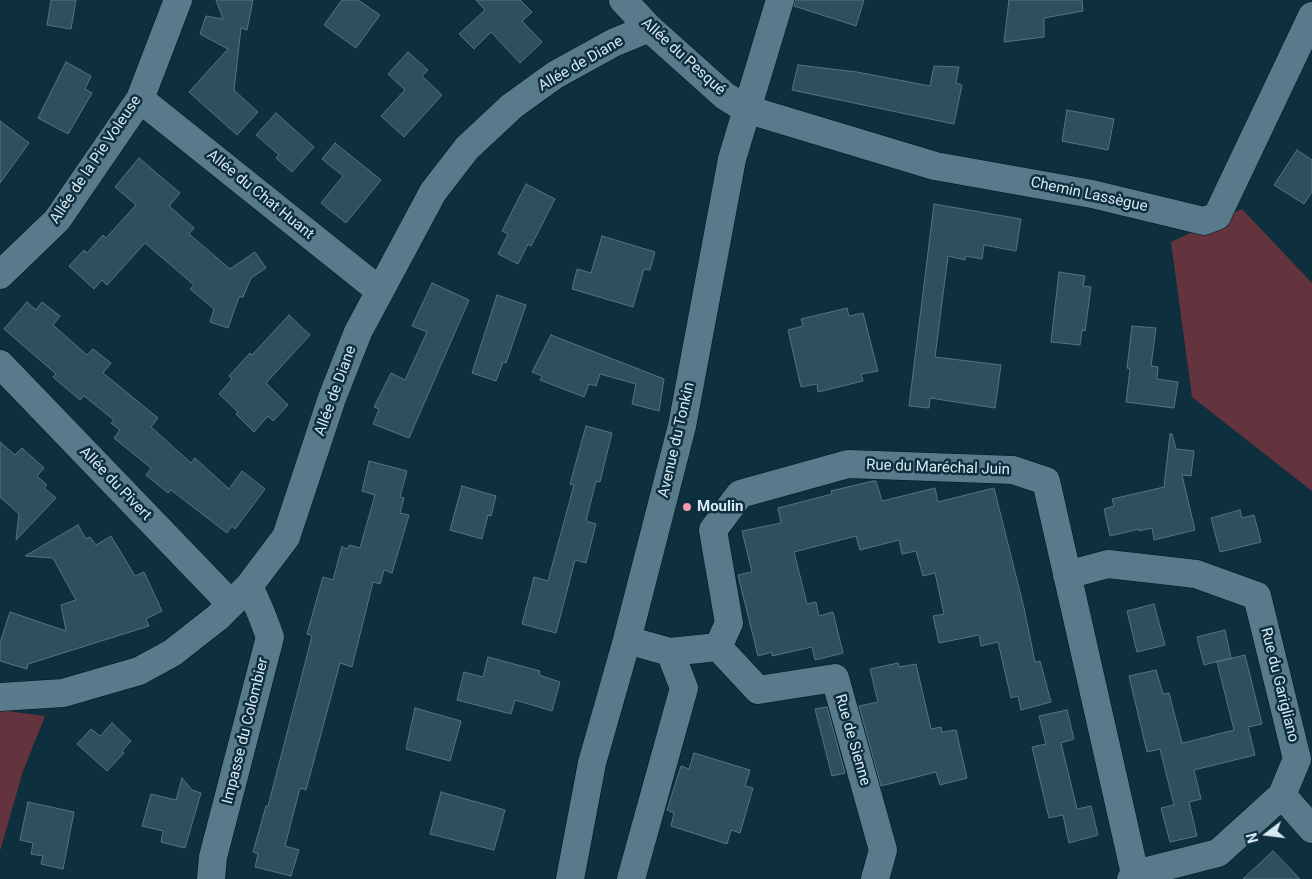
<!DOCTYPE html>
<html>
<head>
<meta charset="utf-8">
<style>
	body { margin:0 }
	#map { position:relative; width:1312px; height:879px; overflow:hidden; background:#0e2f3d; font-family:Roboto,sans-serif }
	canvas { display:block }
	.north { position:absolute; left:1242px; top:809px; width:50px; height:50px; -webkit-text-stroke:4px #0e2f3d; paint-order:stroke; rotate:255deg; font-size:14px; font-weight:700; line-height:20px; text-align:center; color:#d7e9f3 }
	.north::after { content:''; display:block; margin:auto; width:18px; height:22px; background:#d7e9f3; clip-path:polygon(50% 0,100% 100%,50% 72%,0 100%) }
</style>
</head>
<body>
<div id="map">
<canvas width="1312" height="879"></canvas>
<div class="north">N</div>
</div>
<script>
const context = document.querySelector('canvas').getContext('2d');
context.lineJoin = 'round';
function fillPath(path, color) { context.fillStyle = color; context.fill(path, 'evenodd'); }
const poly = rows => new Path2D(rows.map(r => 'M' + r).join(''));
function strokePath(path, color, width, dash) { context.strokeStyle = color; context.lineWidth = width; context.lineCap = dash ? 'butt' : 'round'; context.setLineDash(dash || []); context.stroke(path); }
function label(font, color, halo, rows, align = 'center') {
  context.font = font + ' Roboto,sans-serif'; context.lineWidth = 5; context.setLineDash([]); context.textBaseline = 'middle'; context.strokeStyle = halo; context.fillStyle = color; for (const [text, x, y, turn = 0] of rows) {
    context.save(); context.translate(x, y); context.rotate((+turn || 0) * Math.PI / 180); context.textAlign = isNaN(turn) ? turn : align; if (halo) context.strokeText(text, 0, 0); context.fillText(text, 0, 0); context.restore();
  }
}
const green = poly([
	[1242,209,1312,283,1312,491,1192,397,1171,242],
	[0,710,45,716,23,771,0,851]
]);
const building = poly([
	[51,0,76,0,71,29,47,25,51,0],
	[216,0,253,0,247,30,241,28,234,90,258,112,237,135,189,92,228,49,200,34,206,16,223,19,216,0],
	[342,0,358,0,380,15,356,48,324,25,342,0],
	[476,0,520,0,532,12,522,21,542,42,520,63,491,32,474,49,459,34,485,10,476,0],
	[795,0,864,0,856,26,794,6,795,0],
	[1009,0,1082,0,1083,11,1044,18,1044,37,1004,42,1009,0],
	[408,52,428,70,422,76,442,95,404,137,381,116,405,90,388,74,408,52],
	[66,62,91,76,85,89,92,93,68,134,38,118,66,62],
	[798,65,857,72,930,86,934,66,959,67,956,83,962,85,954,124,792,90,798,65],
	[1067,110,1114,119,1108,150,1062,141,1067,110],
	[276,113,314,147,292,172,276,158,279,155,256,135,276,113],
	[0,121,29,143,0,183,0,121],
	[335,143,381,180,346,223,321,203,343,176,322,159,335,143],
	[1297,150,1312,160,1312,192,1304,204,1274,185,1297,150],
	[139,158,180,193,169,206,194,228,189,234,230,269,255,252,266,268,251,278,243,297,239,297,228,328,210,322,214,309,190,289,194,285,145,243,107,285,102,280,94,289,69,266,84,250,87,253,103,235,106,238,136,205,115,187,139,158],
	[526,184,555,199,531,246,528,244,518,264,498,254,508,234,502,231,526,184],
	[934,204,1021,219,1016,251,984,245,982,259,966,256,965,260,948,256,935,357,1001,365,995,408,930,398,929,408,909,406,934,204],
	[602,236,655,252,650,270,644,269,633,307,572,289,577,269,591,273,602,236],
	[1059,272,1085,276,1083,286,1091,287,1085,331,1082,330,1080,345,1051,342,1059,272],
	[432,283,469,300,409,438,373,424,379,409,374,407,391,373,405,380,427,332,412,326,432,283],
	[497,295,526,305,506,363,503,362,496,381,472,373,497,295],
	[27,302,36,310,42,302,60,316,53,325,87,355,93,349,111,363,103,373,158,418,151,427,191,463,195,458,229,489,242,471,265,489,235,529,232,526,227,533,171,490,168,493,146,475,151,468,114,438,120,430,111,423,114,420,84,396,80,400,53,377,56,374,4,329,27,302],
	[847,308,849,316,863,313,878,371,861,374,863,381,818,392,817,384,801,387,788,330,803,326,801,319,847,308],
	[289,315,310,335,266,383,288,405,273,421,268,416,254,432,236,414,238,412,219,394,232,379,229,376,250,353,252,355,289,315],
	[1132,326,1156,328,1151,366,1158,367,1157,379,1178,382,1174,408,1126,402,1130,369,1127,368,1132,326],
	[551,335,664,379,659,411,632,404,636,384,600,374,596,386,589,384,584,397,540,380,542,376,532,372,551,335],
	[586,426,612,433,600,482,596,481,586,521,596,524,586,563,575,560,556,633,522,624,534,577,548,581,574,485,570,484,586,426],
	[1170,434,1172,434,1176,449,1194,451,1191,476,1182,475,1195,530,1154,540,1152,528,1139,531,1139,529,1110,536,1104,509,1114,506,1112,499,1164,487,1170,434],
	[0,442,15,455,22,448,44,468,37,476,47,485,44,488,56,498,16,540,19,514,0,497,0,442],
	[369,461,407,471,400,497,404,498,400,513,409,515,392,573,384,570,380,584,373,582,352,667,340,663,306,790,300,788,285,846,299,850,291,876,255,867,258,854,253,852,266,806,268,806,293,710,312,636,307,634,323,577,333,580,342,546,346,549,350,545,360,548,375,495,362,491,369,461],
	[873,481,876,481,882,501,935,488,938,502,994,488,1024,608,1035,662,1040,661,1051,702,1021,710,1018,696,1011,698,998,642,981,646,979,635,939,643,933,616,944,614,935,573,923,576,916,551,902,554,899,540,860,550,856,536,794,552,807,604,816,602,819,616,833,612,843,653,815,660,812,647,772,656,772,652,758,656,738,575,752,572,742,531,781,523,778,508,832,494,831,491,873,481],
	[462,486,496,496,491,516,488,515,482,539,450,530,462,486],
	[1240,510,1242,518,1254,515,1261,542,1220,552,1211,518,1240,510],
	[78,525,86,539,90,537,96,545,111,536,135,576,144,572,162,611,146,619,149,626,28,664,27,669,0,661,0,643,10,612,66,631,61,605,76,600,53,558,25,556,78,525],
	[1154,604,1165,645,1137,652,1127,611,1154,604],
	[1225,630,1231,658,1204,665,1197,637,1225,630],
	[1245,655,1262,724,1248,727,1255,755,1194,770,1201,799,1189,802,1197,836,1170,842,1161,808,1174,805,1160,749,1147,752,1129,676,1156,670,1163,694,1169,693,1182,743,1187,742,1234,730,1217,662,1245,655],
	[488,657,540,671,539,675,560,682,552,711,515,700,511,714,457,700,464,672,483,677,488,657],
	[898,663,899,667,916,664,931,729,941,727,942,732,956,730,967,778,940,785,936,772,881,786,859,706,878,702,870,669,898,663],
	[827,707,845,773,832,776,815,709,827,707],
	[415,708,461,721,450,761,406,749,415,708],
	[1067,710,1074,739,1061,743,1077,809,1091,806,1098,835,1069,843,1063,815,1049,818,1032,747,1046,744,1039,716,1067,710],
	[112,723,131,741,122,751,124,753,107,771,77,744,91,729,100,736,112,723],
	[694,753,750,770,745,786,753,788,740,833,731,830,727,844,671,826,674,813,667,810,681,766,689,769,694,753],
	[182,778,192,790,201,793,185,848,161,842,163,831,142,826,151,794,176,800,182,778],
	[441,792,505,810,494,850,430,834,441,792],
	[28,802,74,812,63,869,41,864,43,856,31,854,33,843,20,840,28,802],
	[1273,851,1300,879,1243,879,1273,851]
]);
const minor = poly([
	[623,0,649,28,725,96,746,109,935,166,1092,194,1204,221,1217,216,1312,16],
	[140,99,380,291],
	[0,275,57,220,140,99,178,0],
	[0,364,231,604],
	[1067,575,1108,564,1196,574,1257,596,1297,759,1282,795,1218,853,1135,874],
	[627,640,670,652,718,647,758,690,835,678,883,850,875,879],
	[718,647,729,623,713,530,740,494,848,464,1013,470,1046,481,1135,874,1131,879],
	[0,697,63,693,139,671,172,653,218,617,249,586,286,537,332,398,358,332,433,192,467,148,512,106,555,75,613,43,649,28],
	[1282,795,1312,829],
	[211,879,213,857,270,637,261,613,249,586],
	[570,879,592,763,627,640,682,426,732,159,780,0],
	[631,879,684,688,670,652]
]);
const markers = [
	[687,507,5,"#f39aac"]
];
const streetNames = [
	["Allée du Pesqué",683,57,42],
	["Allée de Diane",581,64,-30],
	["Allée de la Pie Voleuse",96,160,-56],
	["Allée du Chat Huant",260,195,39],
	["Chemin Lassègue",1089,195,12],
	["Allée de Diane",336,391,-70],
	["Avenue du Tonkin",677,440,-77],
	["Rue du Maréchal Juin",938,468,2],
	["Allée du Pivert",115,484,46],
	["Rue du Garigliano",1279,685,76],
	["Impasse du Colombier",246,731,-76],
	["Rue de Sienne",852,740,74]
];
const poiNames = [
	["Moulin",697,507]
];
fillPath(green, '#64343e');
fillPath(building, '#2f4f5f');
strokePath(building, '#537485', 1);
strokePath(minor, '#001621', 29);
strokePath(minor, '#597a8b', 28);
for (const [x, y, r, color] of markers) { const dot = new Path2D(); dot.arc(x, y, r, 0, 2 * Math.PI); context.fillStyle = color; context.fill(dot); strokePath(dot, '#0e2f3d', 2); }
label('15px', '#d7e9f3', '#0e2f3d', streetNames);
label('bold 15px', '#d7e9f3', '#0e2f3d', poiNames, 'left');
</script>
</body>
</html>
